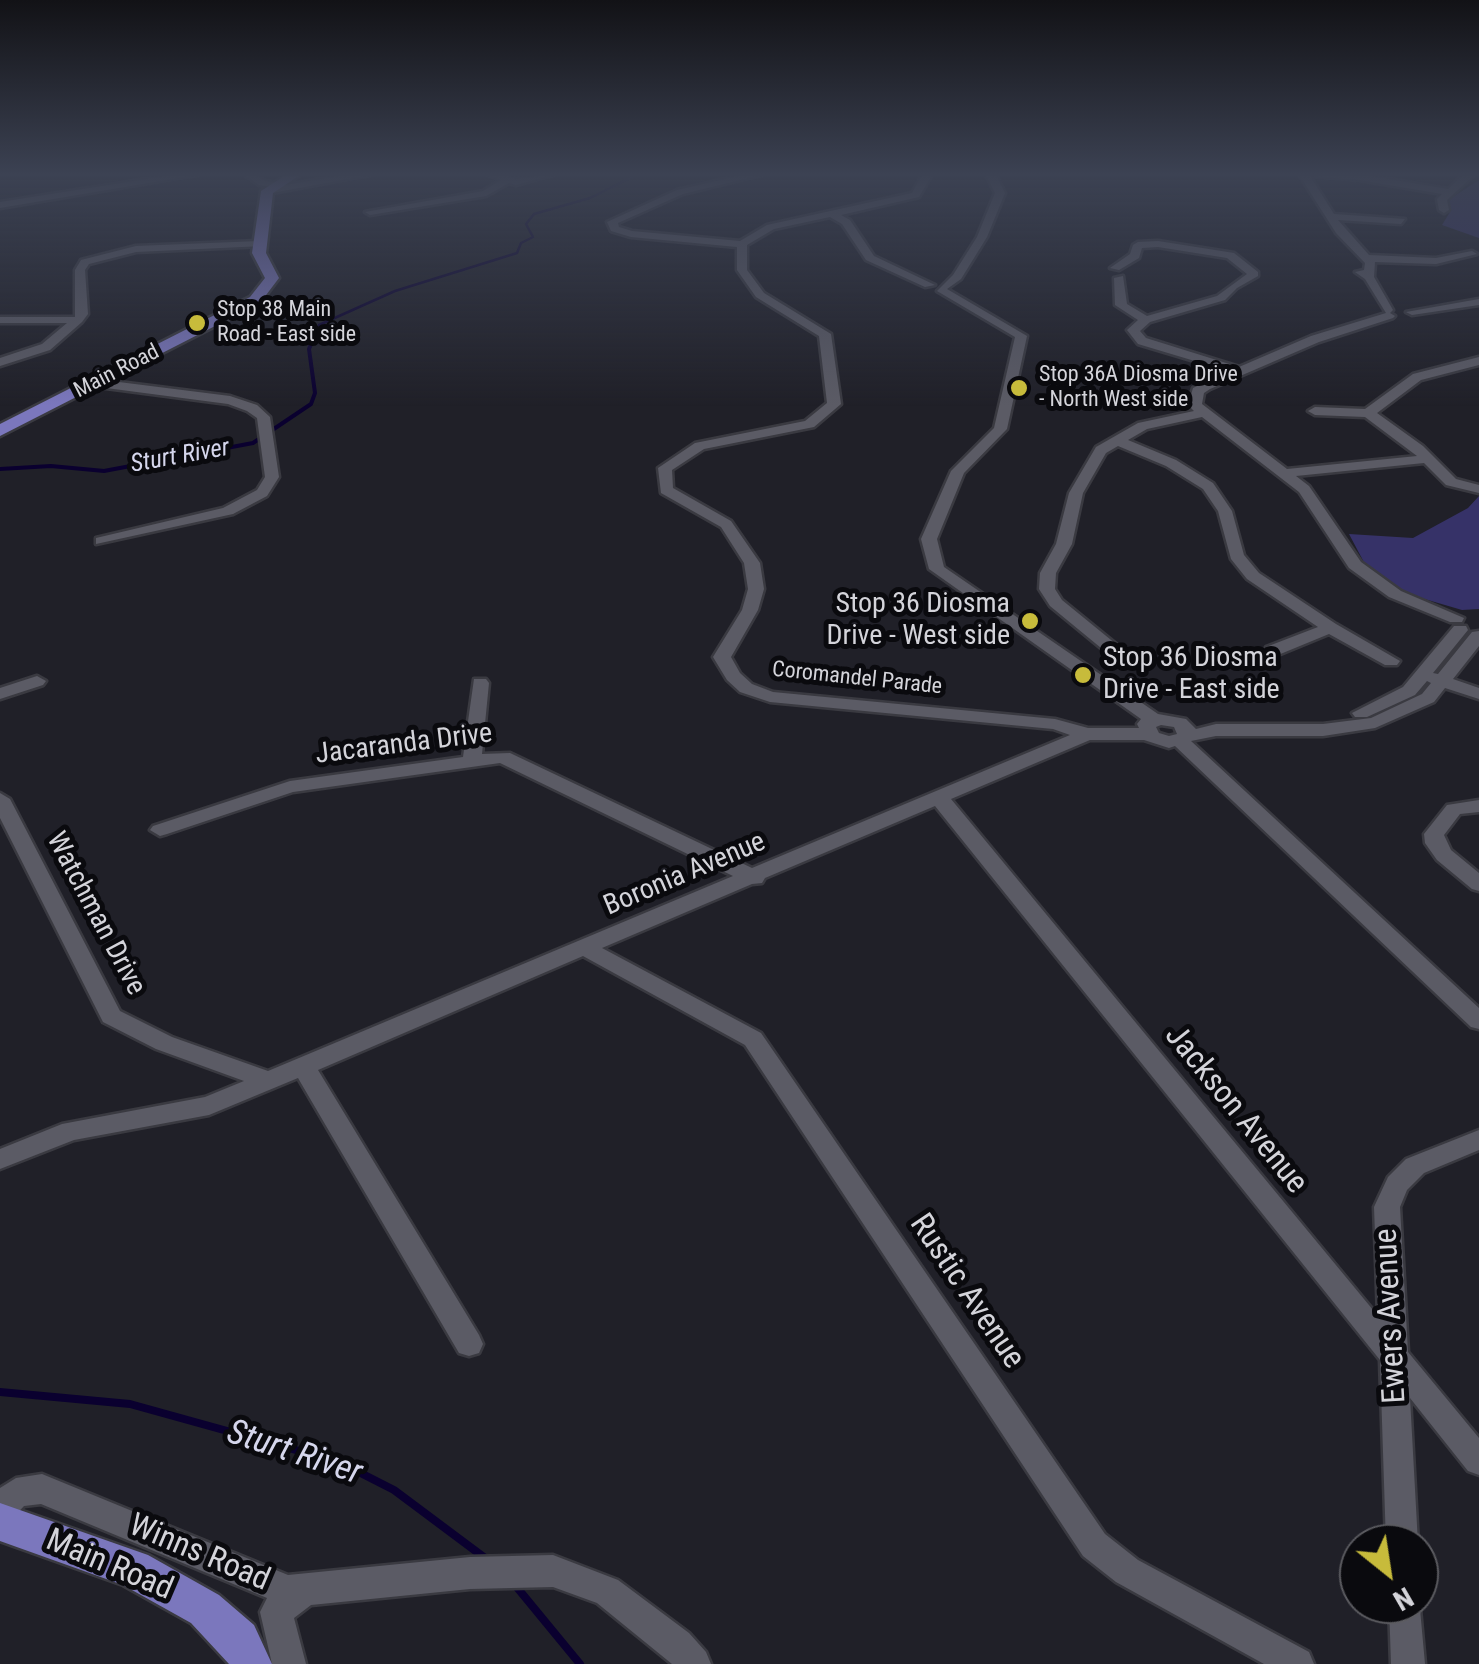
<!DOCTYPE html>
<html>
<head>
<meta charset="utf-8">
<style>
	body { margin:0 }
	#map { position:relative; width:1479px; height:1664px; overflow:hidden; background:#202028; font-family:"Roboto Condensed",sans-serif }
	canvas { display:block }
	.north { position:absolute; left:1339px; top:1524px; width:100px; height:100px; box-sizing:border-box; background:#0a0a0e; border:2px solid #5b5b60; border-radius:50%; rotate:150deg; font-size:28px; font-weight:700; line-height:40px; text-align:center; color:#d4d4da }
	.north::after { content:''; display:block; margin:auto; width:35px; height:45px; background:#c7bb3b; clip-path:polygon(50% 0,100% 100%,50% 72%,0 100%) }
</style>
</head>
<body>
<div id="map">
<canvas width="1479" height="1664"></canvas>
<div class="north">N</div>
</div>
<script>
const context = document.querySelector('canvas').getContext('2d');
context.lineJoin = 'round';
function fillPath(path, color) { context.fillStyle = color; context.fill(path, 'evenodd'); }
const poly = rows => new Path2D(rows.map(r => 'M' + r).join(''));
function strokePath(path, color, width, dash) { context.strokeStyle = color; context.lineWidth = width; context.lineCap = dash ? 'butt' : 'round'; context.setLineDash(dash || []); context.stroke(path); }
function label(font, color, halo, rows, align = 'center') {
  context.font = font + ' "Roboto Condensed",sans-serif'; context.lineWidth = 10; context.setLineDash([]); context.textBaseline = 'middle'; context.strokeStyle = halo; context.fillStyle = color; for (const [text, x, y, turn = 0] of rows) {
    context.save(); context.translate(x, y); context.rotate((+turn || 0) * Math.PI / 180); context.textAlign = isNaN(turn) ? turn : align; if (halo) context.strokeText(text, 0, 0); context.fillText(text, 0, 0); context.restore();
  }
}
const green = poly([
	[1479,180,1479,238,1442,225,1450,212,1448,200],
	[1479,496,1479,609,1462,610,1404,593,1367,568,1349,534,1413,538,1468,508]
]);
const streamFar2 = poly([
	[312,341,319,325,395,291,517,253,521,243,533,237,526,224,534,214,590,198,640,173]
]);
const streamFar1 = poly([
	[0,469,51,466,104,471,253,443,311,404,315,393,309,349,313,339]
]);
const stream = poly([
	[0,1392,130,1404,339,1462,394,1490,485,1558],
	[515,1585,580,1664]
]);
const minor = poly([
	[185,173,208,173,0,208,0,202,185,173],
	[242,173,253,173,265,181,278,183,279,186,358,173,380,173,267,194,264,189,272,187,259,185,242,173],
	[483,173,498,173,516,179,560,173,516,185,509,183,486,196,370,215,365,212,483,191,501,180,483,173],
	[751,173,769,173,683,194,618,223,619,227,632,231,740,241,767,225,912,193,923,173,933,173,919,197,841,215,850,220,874,256,935,285,925,287,866,260,842,224,830,217,774,229,747,245,747,270,764,293,831,334,841,404,814,427,704,449,672,470,673,488,731,521,760,563,764,589,758,610,731,657,740,673,752,684,773,692,1055,719,1088,728,1139,728,1137,724,1141,719,929,569,921,539,951,471,994,428,1015,337,937,291,953,275,977,237,995,193,985,173,995,173,1005,193,987,237,961,279,947,289,1027,336,1007,429,964,473,937,539,944,567,1158,714,1186,719,1196,729,1216,724,1323,724,1371,718,1422,694,1431,683,1427,681,1415,695,1367,717,1355,717,1352,713,1403,687,1454,626,1466,626,1468,630,1433,673,1438,674,1472,632,1479,631,1479,646,1453,679,1479,688,1479,699,1445,688,1434,702,1375,728,1323,736,1216,736,1191,741,1479,1008,1479,1029,1471,1027,1175,746,1169,748,1144,740,1090,740,951,799,1378,1316,1374,1207,1388,1177,1406,1159,1479,1130,1479,1150,1424,1173,1407,1190,1400,1207,1408,1352,1479,1438,1479,1475,1468,1471,1410,1398,1418,1544,1386,1544,1380,1360,935,806,765,878,762,883,752,884,602,948,761,1033,1105,1534,1138,1560,1309,1652,1314,1664,1264,1664,1116,1582,1083,1556,745,1045,583,956,318,1070,479,1335,483,1344,479,1353,469,1356,459,1353,298,1078,209,1115,74,1140,0,1169,0,1149,62,1124,205,1097,244,1081,156,1049,103,1022,0,818,0,793,10,799,120,1011,172,1037,268,1071,733,876,500,763,293,792,167,834,160,836,150,830,153,826,290,781,463,757,474,679,486,679,489,683,482,754,510,753,752,868,1070,735,1053,729,770,702,740,692,727,680,713,657,742,610,748,589,744,563,721,527,661,493,658,468,695,443,805,421,827,403,819,336,756,297,737,270,737,247,631,237,611,231,607,222,677,190,751,173],
	[1161,725,1174,727,1177,734,1169,736,1159,733,1156,727,1161,725],
	[1298,173,1359,174,1448,189,1465,173,1476,173,1447,200,1449,210,1444,213,1439,210,1437,199,1442,194,1359,180,1310,176,1334,214,1405,219,1401,224,1338,220,1369,255,1436,258,1472,251,1477,254,1436,264,1375,262,1374,277,1393,310,1390,313,1395,316,1393,318,1319,342,1210,389,1204,393,1202,404,1287,469,1417,456,1365,417,1315,415,1308,411,1315,407,1365,409,1413,374,1479,357,1479,365,1421,380,1377,413,1423,446,1456,479,1479,485,1479,493,1446,485,1424,463,1296,476,1309,486,1361,562,1401,591,1464,618,1462,622,1450,622,1389,597,1349,568,1299,492,1202,417,1147,429,1128,440,1176,460,1213,483,1232,511,1244,555,1259,573,1336,624,1400,661,1397,665,1385,665,1329,634,1278,655,1266,655,1266,647,1318,627,1247,579,1231,559,1218,511,1203,489,1166,466,1118,446,1106,453,1083,493,1072,544,1056,573,1055,589,1062,600,1127,653,1118,658,1112,657,1050,606,1039,589,1040,573,1056,544,1069,493,1096,447,1138,423,1194,411,1188,405,1193,388,1228,371,1138,344,1127,330,1138,320,1115,305,1114,278,1123,276,1127,304,1147,316,1217,296,1247,274,1227,258,1158,247,1142,248,1139,258,1119,270,1110,268,1130,254,1133,245,1138,242,1158,241,1234,253,1258,272,1258,276,1237,288,1225,300,1150,322,1140,331,1146,338,1239,367,1311,336,1386,313,1365,279,1355,272,1364,270,1365,263,1336,233,1298,173],
	[259,241,264,244,263,246,136,252,89,264,85,270,88,314,82,322,50,350,0,366,0,358,42,344,67,323,0,323,0,317,75,317,75,270,81,260,136,246,259,241],
	[1479,299,1479,305,1412,315,1406,312,1479,299],
	[95,379,230,396,257,405,270,417,279,477,267,496,233,514,96,544,96,538,223,508,257,490,265,477,257,418,247,411,228,404,91,386,91,380,95,379],
	[37,676,46,681,43,685,0,699,0,688,37,676],
	[1479,800,1479,812,1460,814,1444,835,1451,850,1479,873,1479,891,1472,889,1437,860,1425,843,1424,834,1447,805,1479,800],
	[42,1474,288,1575,470,1557,553,1555,618,1580,689,1633,706,1652,711,1664,672,1664,597,1603,553,1587,470,1589,311,1605,294,1618,306,1664,272,1664,260,1612,267,1598,41,1504,24,1506,11,1520,0,1525,0,1488,16,1478,42,1474],
	[1419,1598,1425,1664,1391,1664,1389,1604,1419,1604,1419,1598]
]);
const major = poly([
	[289,173,303,173,273,193,266,253,279,278,260,303,0,436,0,424,250,297,265,278,252,253,261,191,289,173],
	[0,1503,148,1555,219,1595,254,1625,272,1664,229,1664,191,1623,123,1585,0,1541,0,1503]
]);
const markers = [
	[197,323,10,"#c7bb3b"],
	[1019,388,10,"#c7bb3b"],
	[1030,621,10,"#c7bb3b"],
	[1083,675,10,"#c7bb3b"]
];
const farPoinames = [
	["Stop 38 Main",217,310],
	["Road - East side",217,335],
	["Stop 36A Diosma Drive",1039,375],
	["- North West side",1039,400]
];
const farStreetnames = [
	["Main Road",117,372,-27],
	["Coromandel Parade",857,679,6]
];
const farWaternames = [
	["Sturt River",180,457,-10]
];
const poiNames = [
	["Stop 36 Diosma",1010,605],
	["Drive - West side",1010,637],
	["Stop 36 Diosma",1103,659,"left"],
	["Drive - East side",1103,691,"left"]
];
const streetNames = [
	["Jacaranda Drive",404,745,-7],
	["Boronia Avenue",685,875,-23],
	["Watchman Drive",95,914,62]
];
const nearStreetnames = [
	["Jackson Avenue",1235,1110,51],
	["Rustic Avenue",966,1292,56],
	["Ewers Avenue",1392,1316,-93],
	["Winns Road",199,1554,23],
	["Main Road",109,1566,23]
];
const nearWaternames = [
	["Sturt River",294,1454,18]
];
fillPath(green, '#363268');
strokePath(streamFar2, '#0a002f', 2.5);
strokePath(streamFar1, '#0a002f', 4);
strokePath(stream, '#0a002f', 8);
strokePath(minor, '#3a3a41', 5);
strokePath(major, '#3a3a41', 5);
fillPath(minor, '#5b5b65');
fillPath(major, '#7b77bd');
const sky = context.createLinearGradient(0, 0, 0, 406);
sky.addColorStop(0, '#121216');
sky.addColorStop(0.43, '#3c4253');
sky.addColorStop(1, '#3c425300');
context.fillStyle = sky;
context.fillRect(0, 0, 1479, 406);
for (const [x, y, r, color] of markers) { const dot = new Path2D(); dot.arc(x, y, r, 0, 2 * Math.PI); context.fillStyle = color; context.fill(dot); strokePath(dot, '#0a0a0e', 4); }
label('22px', '#d4d4da', '#0a0a0e', farPoinames, 'left');
label('22px', '#d4d4da', '#0a0a0e', farStreetnames);
label('italic 25px', '#d5d6ec', '#0a0a0e', farWaternames);
label('28px', '#d4d4da', '#0a0a0e', poiNames, 'right');
label('28px', '#d4d4da', '#0a0a0e', streetNames);
label('32px', '#d4d4da', '#0a0a0e', nearStreetnames);
label('italic 35px', '#d5d6ec', '#0a0a0e', nearWaternames);
</script>
</body>
</html>
